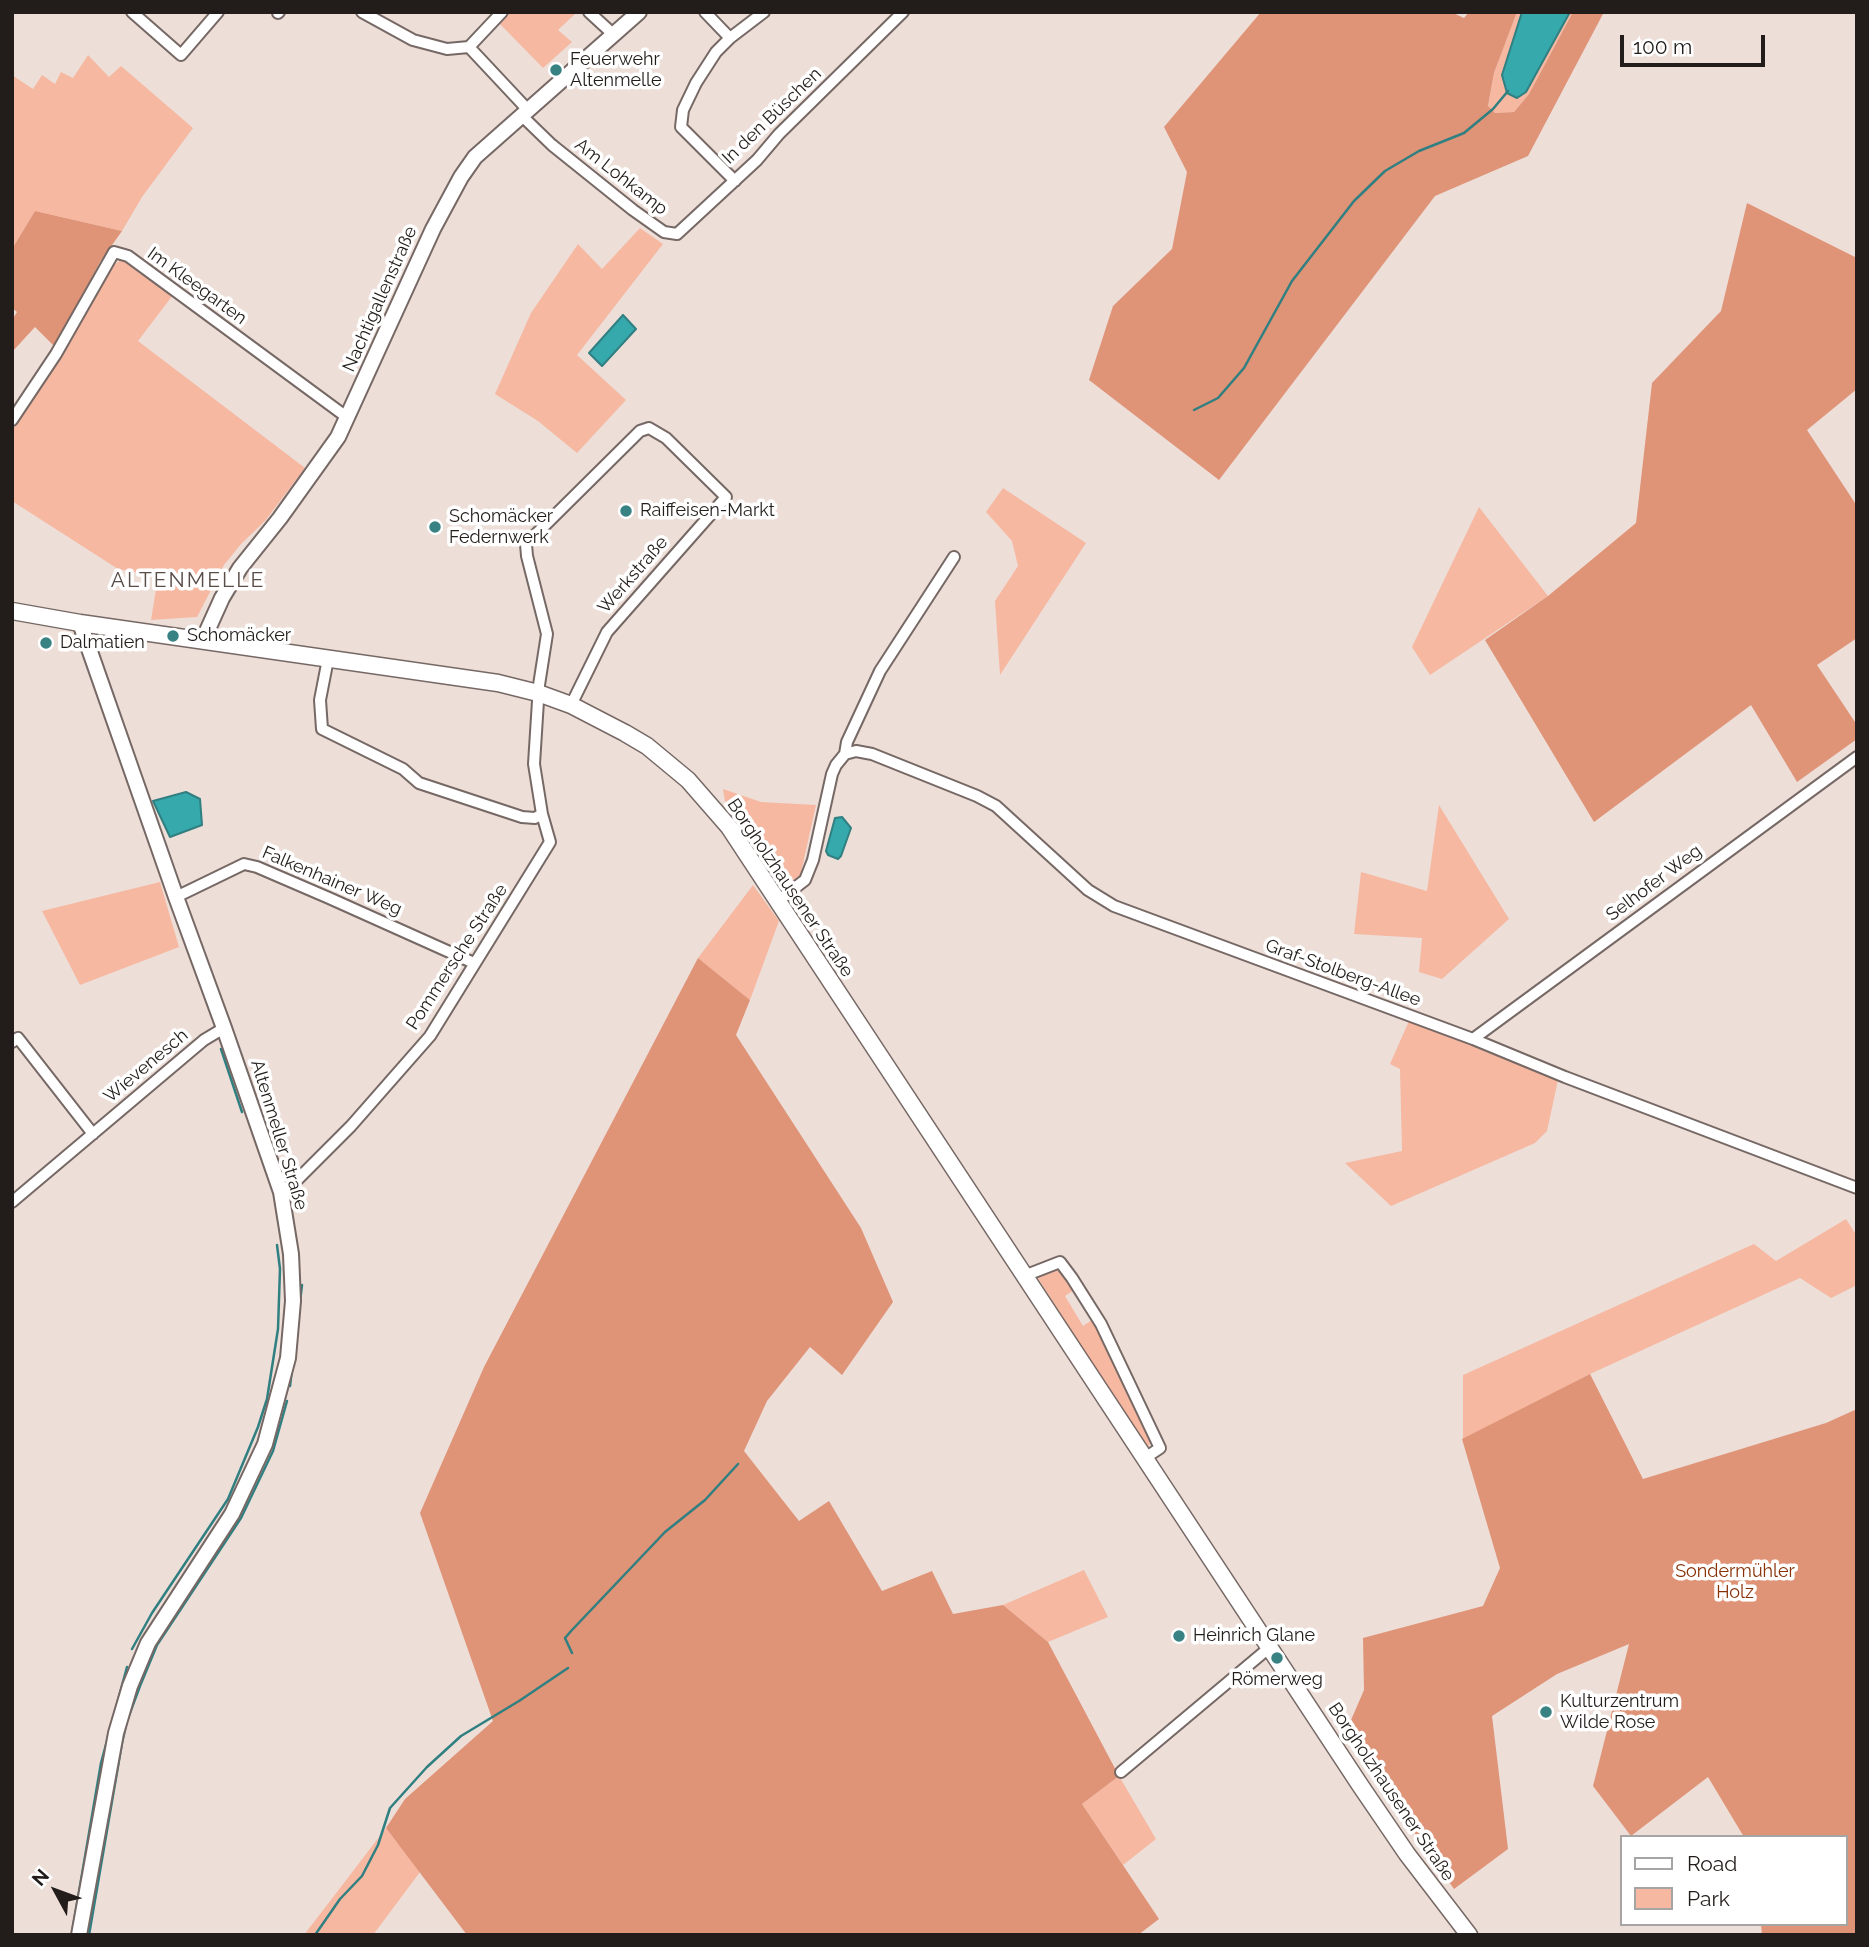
<!DOCTYPE html>
<html>
<head>
<meta charset="utf-8">
<style>
	body { margin:0 }
	#map { position:relative; width:1869px; height:1947px; overflow:hidden; background:#edded8; font-family:Raleway,sans-serif }
	canvas { display:block }
	.frame { position:absolute; inset:0; border:14px solid #221d1b; pointer-events:none }
	.legend { position:absolute; left:1620px; top:1835px; width:228px; height:91px; box-sizing:border-box; background:#fff; border:2px solid #a7a5a4; margin:0; padding:9px 12px; list-style:none; font-size:21px; color:#221d1b }
	.legend li { display:flex; align-items:center; gap:14px; height:35px }
	.legend b { width:35px; border:2px solid #a7a5a4 }
	.north { position:absolute; left:21px; top:1856px; width:70px; height:70px; -webkit-text-stroke:5px #fff; paint-order:stroke; rotate:311deg; font-size:19px; font-weight:700; line-height:28px; text-align:center; color:#221d1b }
	.north::after { content:''; display:block; margin:auto; width:24px; height:32px; background:#221d1b; clip-path:polygon(50% 0,100% 100%,50% 72%,0 100%) }
	.scale { position:absolute; left:1620px; top:35px; width:145px; height:32px; box-sizing:border-box; border:4px solid #221d1b; border-top:0; padding-left:9px; font-size:21px; line-height:24px; white-space:nowrap; color:#221d1b; -webkit-text-stroke:5px #fff; paint-order:stroke }
</style>
</head>
<body>
<div id="map">
<canvas width="1869" height="1947"></canvas>
<div class="frame"></div>
<ul class="legend">
<li><b style="height:9px;background:#fff"></b>Road</li>
<li><b style="height:19px;background:#f6b8a1"></b>Park</li>
</ul>
<div class="north">N</div>
<div class="scale">100 m</div>
</div>
<script>
const context = document.querySelector('canvas').getContext('2d');
context.lineJoin = 'round';
function fillPath(path, color) { context.fillStyle = color; context.fill(path, 'evenodd'); }
const poly = rows => new Path2D(rows.map(r => 'M' + r).join(''));
function strokePath(path, color, width, dash) { context.strokeStyle = color; context.lineWidth = width; context.lineCap = dash ? 'butt' : 'round'; context.setLineDash(dash || []); context.stroke(path); }
function label(font, color, halo, rows, align = 'center') {
  context.font = font + ' Raleway,sans-serif'; context.lineWidth = 7; context.setLineDash([]); context.textBaseline = 'middle'; context.strokeStyle = halo; context.fillStyle = color; for (const [text, x, y, turn = 0] of rows) {
    context.save(); context.translate(x, y); context.rotate((+turn || 0) * Math.PI / 180); context.textAlign = isNaN(turn) ? turn : align; if (halo) context.strokeText(text, 0, 0); context.fillText(text, 0, 0); context.restore();
  }
}
const green = poly([
	[511,12,574,12,575,14,558,30,572,42,543,68,500,24],
	[1517,12,1522,12,1502,75,1526,92,1570,12,1573,12,1529,94,1514,112,1495,113,1488,107,1494,73],
	[88,55,109,77,121,66,193,128,142,197,122,231,35,211,12,249,12,75,33,89,42,75,55,84,61,72,73,78],
	[640,228,663,244,577,355,626,400,577,453,538,421,495,394,531,313,578,244,602,269],
	[123,258,173,295,138,341,305,468,265,521,241,544,224,565,197,617,151,620,158,577,118,569,12,501,12,425,31,400,109,269],
	[1003,488,1086,543,1000,675,995,601,1018,566,1012,541,986,512],
	[1479,507,1548,596,1430,675,1412,647],
	[723,789,761,802,816,805,800,877,785,886,749,825,725,801],
	[1439,805,1509,919,1442,979,1419,972,1422,938,1354,934,1361,872,1427,891],
	[160,882,179,947,80,985,42,911],
	[753,885,779,921,750,1000,698,958],
	[1409,1021,1558,1080,1547,1131,1535,1143,1391,1206,1345,1163,1402,1151,1400,1069,1390,1064],
	[1846,1219,1857,1236,1857,1285,1831,1298,1800,1278,1590,1374,1463,1439,1463,1375,1754,1244,1776,1261],
	[1048,1269,1062,1272,1074,1290,1065,1296,1083,1326,1092,1320,1151,1440,1148,1448,1143,1446,1036,1275],
	[1084,1570,1108,1617,1048,1642,1003,1605],
	[1119,1776,1156,1839,1123,1865,1082,1804],
	[386,1828,420,1872,373,1935,304,1935]
]);
const forest = poly([
	[1261,12,1451,12,1464,18,1469,12,1517,12,1494,73,1488,106,1495,113,1514,112,1529,94,1573,12,1604,12,1528,156,1435,196,1219,480,1089,380,1113,306,1172,249,1187,172,1164,127],
	[1747,203,1857,258,1857,389,1807,430,1857,506,1857,638,1817,665,1857,725,1857,739,1797,782,1751,705,1594,822,1485,640,1548,596,1636,523,1652,383,1721,311],
	[35,211,122,231,100,262,55,347,35,327,12,352,12,320,17,312,12,308,12,249],
	[698,958,750,1000,736,1035,861,1228,893,1302,842,1375,810,1347,767,1401,744,1451,799,1521,829,1501,882,1591,932,1571,953,1614,1003,1605,1048,1642,1119,1776,1082,1804,1159,1919,1138,1935,467,1935,386,1828,405,1799,493,1721,420,1513,484,1367],
	[1590,1374,1643,1479,1826,1423,1857,1409,1857,1935,1762,1935,1761,1924,1846,1924,1846,1837,1744,1837,1708,1777,1631,1836,1593,1786,1629,1644,1557,1674,1492,1716,1508,1849,1454,1889,1345,1734,1364,1690,1363,1638,1483,1606,1500,1568,1462,1439]
]);
const water = poly([
	[1522,12,1570,12,1526,92,1517,98,1507,93,1502,75,1522,12],
	[623,315,636,329,602,366,589,353,623,315],
	[186,792,200,799,202,825,170,837,153,801,186,792],
	[842,817,851,828,841,856,838,859,828,855,826,851,835,818,842,817]
]);
const stream = poly([
	[1194,410,1218,398,1244,368,1292,281,1354,201,1385,171,1419,151,1464,133,1493,109,1508,91],
	[221,1049,242,1112],
	[290,1386,302,1285],
	[132,1649,152,1613,228,1499,258,1427,267,1399,278,1329,280,1269,277,1245],
	[572,1653,565,1638,572,1630,665,1532,705,1500,738,1464],
	[73,1927,101,1763,127,1667],
	[89,1935,122,1743,127,1721,140,1686,157,1645,241,1518,273,1451,287,1401],
	[315,1935,340,1899,362,1876,378,1845,390,1808,427,1767,461,1736,519,1701,568,1668]
]);
const minor = poly([
	[132,12,181,55,218,12],
	[362,12,413,40,447,49,469,47,528,110],
	[589,12,614,35],
	[705,12,730,38],
	[278,13,279,12],
	[469,47,502,12],
	[521,115,552,145,633,210,664,232,677,234,757,160,779,134,903,12],
	[735,181,681,127,683,110,696,83,716,52,730,38,764,12],
	[12,420,56,354,114,252,128,256,348,418],
	[328,659,320,700,322,729,403,769,419,783,522,817,535,818,542,814],
	[845,754,856,751,872,754,977,796,996,806,1088,890,1114,906,1473,1039,1565,1077,1857,1188],
	[176,897,244,864,257,867,329,898,474,963],
	[778,901,805,880,813,860,832,774,836,765,845,754,847,742,880,671,954,557],
	[1473,1039,1857,757],
	[12,1042,18,1038,93,1134],
	[281,1192,293,1184,351,1126,430,1036,550,842,542,814,534,764,539,685,547,634,527,556,526,544,640,431,649,428,666,438,726,497,607,632,571,705],
	[12,1202,204,1040,224,1028],
	[1024,1276,1060,1262,1072,1278,1101,1324,1160,1448,1145,1458],
	[1121,1772,1270,1647]
]);
const tertiary = poly([
	[203,640,222,598,240,568,280,518,338,437,433,229,461,177,475,157,639,12],
	[79,1935,116,1733,130,1686,148,1643,232,1514,265,1444,288,1358,293,1301,291,1254,281,1192,224,1028,176,897,80,623]
]);
const secondary = poly([
	[12,611,80,623,498,683,538,693,571,705,625,733,647,746,688,780,729,827,1360,1785,1407,1854,1469,1935]
]);
const markers = [
	[556,70,7,"#398284"],
	[626,511,7,"#398284"],
	[435,527,7,"#398284"],
	[173,636,7,"#398284"],
	[46,643,7,"#398284"],
	[1179,1636,7,"#398284"],
	[1277,1658,7,"#398284"],
	[1546,1712,7,"#398284"]
];
const poiNames = [
	["Feuerwehr",570,60],
	["Altenmelle",570,81],
	["Raiffeisen-Markt",640,511],
	["Schomäcker",449,517],
	["Federnwerk",449,538],
	["Schomäcker",187,636],
	["Dalmatien",60,643],
	["Heinrich Glane",1193,1636],
	["Römerweg",1277,1680,"center"],
	["Kulturzentrum",1560,1702],
	["Wilde Rose",1560,1723]
];
const streetNames = [
	["In den Büschen",772,116,-44],
	["Am Lohkamp",621,177,38],
	["Im Kleegarten",197,286,36],
	["Nachtigallenstraße",380,299,-66],
	["Werkstraße",633,575,-49],
	["Falkenhainer Weg",332,881,23],
	["Selhofer Weg",1654,883,-37],
	["Borgholzhausener Straße",790,888,56],
	["Pommersche Straße",457,957,-57],
	["Graf-Stolberg-Allee",1343,973,20],
	["Wievenesch",146,1066,-40],
	["Altenmeller Straße",279,1135,73],
	["Borgholzhausener Straße",1391,1792,56]
];
const parkNames = [
	["Sondermühler",1735,1572],
	["Holz",1735,1593]
];
const quarterNames = [
	["ALTENMELLE",188,581]
];
fillPath(green, '#f6b8a1');
fillPath(forest, '#df9377');
fillPath(water, '#36a9ad');
strokePath(water, '#307f81', 2);
strokePath(stream, '#307f81', 2.5);
strokePath(minor, '#766864', 14);
strokePath(tertiary, '#766864', 18);
strokePath(secondary, '#766864', 19);
strokePath(minor, '#fff', 10);
strokePath(tertiary, '#fff', 14);
strokePath(secondary, '#fff', 16);
for (const [x, y, r, color] of markers) { const dot = new Path2D(); dot.arc(x, y, r, 0, 2 * Math.PI); context.fillStyle = color; context.fill(dot); strokePath(dot, '#fff', 2.5); }
label('18px', '#221d1b', '#fff', poiNames, 'left');
label('18px', '#221d1b', '#fff', streetNames);
label('18px', '#893105', '#fff', parkNames);
context.letterSpacing = '2px';
label('21px', '#594d48', '#fff', quarterNames);
context.letterSpacing = '0px';
</script>
</body>
</html>
